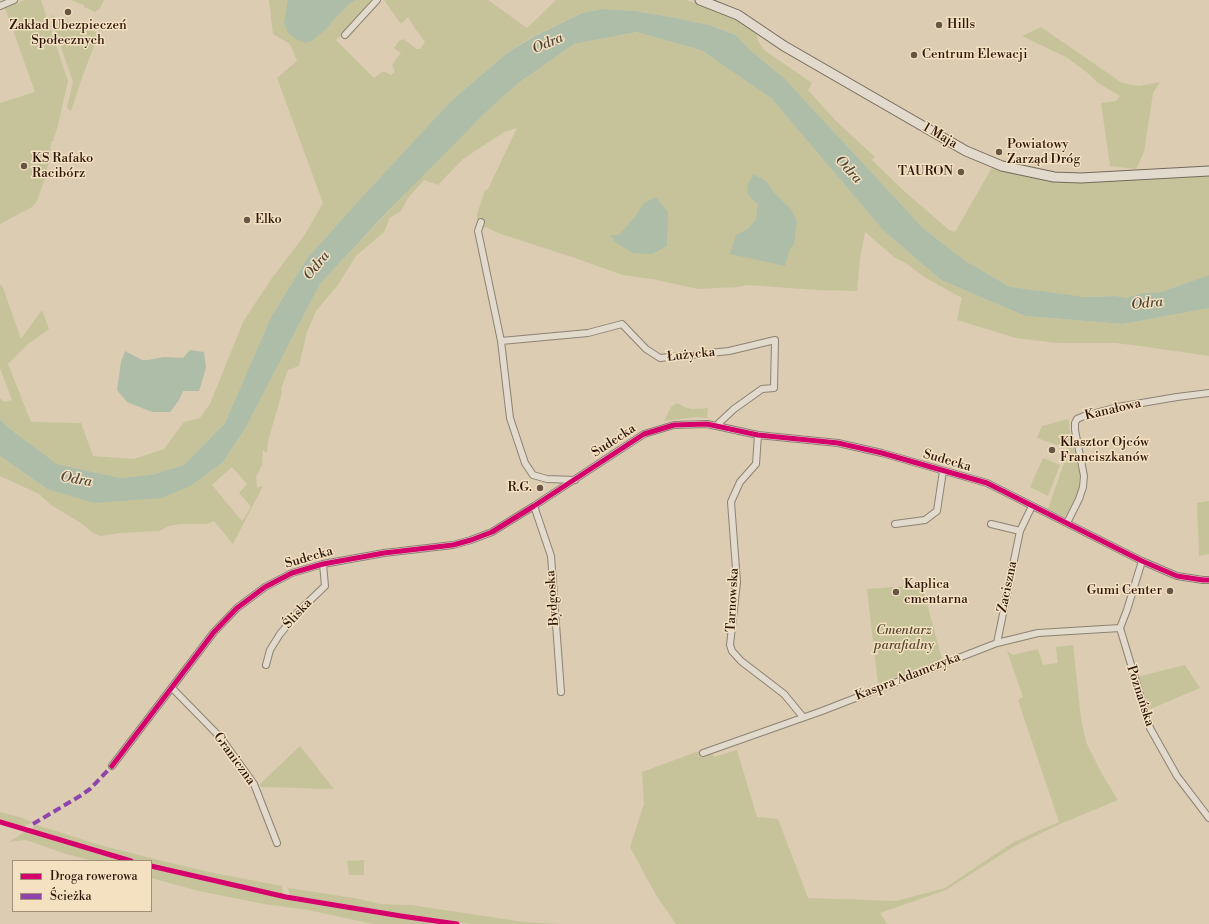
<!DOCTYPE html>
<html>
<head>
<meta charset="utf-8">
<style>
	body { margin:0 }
	#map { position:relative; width:1209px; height:924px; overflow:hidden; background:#dbccb2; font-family:"Libre Bodoni",serif }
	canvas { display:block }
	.legend { position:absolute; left:12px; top:860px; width:140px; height:52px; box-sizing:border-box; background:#f3e1c2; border:1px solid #a38f78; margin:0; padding:5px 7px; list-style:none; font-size:12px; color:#2c1508 }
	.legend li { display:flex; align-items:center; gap:8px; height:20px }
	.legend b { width:20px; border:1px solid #a38f78 }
</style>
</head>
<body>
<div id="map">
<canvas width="1209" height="924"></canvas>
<ul class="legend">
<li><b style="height:5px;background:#d6006c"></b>Droga rowerowa</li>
<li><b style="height:5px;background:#8e44ad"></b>Ścieżka</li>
</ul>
</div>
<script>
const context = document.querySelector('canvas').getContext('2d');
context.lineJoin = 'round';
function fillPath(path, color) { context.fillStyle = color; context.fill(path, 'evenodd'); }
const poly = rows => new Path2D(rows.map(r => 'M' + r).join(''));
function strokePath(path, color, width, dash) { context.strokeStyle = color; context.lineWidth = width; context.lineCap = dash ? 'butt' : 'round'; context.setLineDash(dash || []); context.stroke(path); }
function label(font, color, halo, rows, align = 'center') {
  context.font = font + ' "Libre Bodoni",serif'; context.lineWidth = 3; context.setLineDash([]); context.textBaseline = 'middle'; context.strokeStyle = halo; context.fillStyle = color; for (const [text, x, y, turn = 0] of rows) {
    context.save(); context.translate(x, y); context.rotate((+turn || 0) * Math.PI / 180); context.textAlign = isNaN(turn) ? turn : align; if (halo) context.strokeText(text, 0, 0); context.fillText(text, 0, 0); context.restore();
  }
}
const green = poly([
	[25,0,41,0,68,81,58,125,53,141,51,141,50,155,45,178,37,201,32,207,0,224,0,103,35,92,5,8],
	[71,0,104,0,100,8,95,12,84,7,84,5],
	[269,0,378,0,355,21,336,40,374,78,382,72,385,72,391,75,395,71,392,66,394,62,401,53,394,48,399,41,403,39,417,49,420,49,425,42,414,27,408,17,401,24,384,0,488,0,527,28,556,0,686,0,732,16,756,33,758,41,764,50,812,83,808,90,836,121,875,157,872,160,903,190,949,230,955,232,993,166,1055,180,1209,174,1209,275,1161,292,1142,293,1127,299,1115,296,1085,297,1060,295,1010,287,964,260,923,228,797,92,776,71,750,50,736,35,709,25,676,18,634,11,602,9,582,13,534,36,507,53,450,102,323,240,308,257,271,317,225,423,184,465,151,475,120,478,57,464,10,429,0,419,0,398,4,402,12,400,0,368,0,285,2,285,21,339,42,310,49,329,28,344,8,364,31,422,81,423,93,456,134,459,164,449,184,422,200,418,210,404,243,322,272,278,304,236,323,203,277,78,297,61,290,44,273,34],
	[50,15,99,33,83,75,71,111,67,108,73,82],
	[1041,27,1122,83,1139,86,1160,82,1153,93,1144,152,1136,169,1110,166,1101,103,1116,101,1120,96,1098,83,1089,74,1068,58,1022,36],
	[636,32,701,50,771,98,883,230,941,280,1025,316,1123,324,1209,308,1209,356,1140,346,1116,343,1057,343,1016,338,957,320,962,298,924,277,907,264,894,257,865,232,860,259,857,291,817,290,748,285,738,287,698,289,652,279,623,275,575,258,498,233,486,227,477,230,477,214,485,190,488,189,517,128,504,132,463,159,438,185,424,180,408,198,401,211,390,218,384,232,356,256,337,286,316,311,307,332,299,366,288,370,281,389,282,393,268,441,267,453,263,450,262,465,256,477,257,488,263,486,233,544,214,521,207,524,180,524,169,526,159,531,119,533,101,536,93,533,81,523,51,505,39,494,0,476,0,456,47,489,192,485,223,462,246,427,320,284,429,168,483,115,517,84,574,44],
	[232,467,247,484,239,493,251,507,242,521,212,485],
	[677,403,684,407,692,409,708,408,707,418,696,417,664,421,671,407],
	[1068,419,1070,426,1069,427,1080,476,1079,491,1065,517,1048,509,1069,449,1037,438,1042,426],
	[1043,458,1060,465,1048,496,1030,487],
	[1209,501,1209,554,1199,556,1197,503],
	[922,585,942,659,878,684,867,589],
	[1073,645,1081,719,1086,742,1103,776,1118,800,1060,824,1013,847,946,890,880,913,887,924,676,924,656,895,630,847,644,804,642,772,710,747,714,757,737,750,757,817,778,819,808,898,896,901,945,888,1012,843,1038,831,1059,822,1018,700,1023,697,1007,651,1013,655,1038,649,1043,665,1058,663,1056,647],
	[1185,665,1200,688,1148,710,1137,677],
	[300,746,334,789,261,787,260,784],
	[0,812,19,817,33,822,23,827,0,820],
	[37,825,100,845,158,860,214,873,282,886,283,895,169,870,151,865,151,861,136,861,118,856,30,829],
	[27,830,80,847,127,861,94,861,66,854,26,840,9,842],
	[364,860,364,875,349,875,347,861],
	[151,867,280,897,401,918,449,924,373,924,308,910,264,904,199,891,151,878],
	[288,888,354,898,380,904,411,905,524,922,561,924,471,924,377,910,290,895]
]);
const water = poly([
	[288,0,356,0,349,4,336,17,325,30,312,41,306,43,298,40,288,33,284,23],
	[602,9,634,11,676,18,709,25,736,35,750,50,784,78,923,228,964,260,1010,287,1085,297,1115,296,1127,298,1142,293,1161,292,1209,275,1209,308,1123,324,1025,316,941,280,883,230,771,98,701,50,636,32,574,44,517,84,483,115,388,211,320,284,246,427,223,462,192,485,162,498,94,503,47,489,0,456,0,419,10,429,57,464,120,478,151,475,184,465,225,423,271,317,308,257,354,206,450,102,507,53,535,36,582,13],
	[753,174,766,181,776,195,790,208,797,221,794,244,789,251,785,266,730,254,736,235,748,229,756,219,758,204,748,195,747,187],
	[656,197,668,212,667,246,652,254,633,253,616,243,610,235,619,235,635,217,644,203],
	[190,350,204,352,206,368,199,391,183,391,179,400,170,412,152,412,127,402,117,390,121,362,125,351,142,360,148,360,164,357,183,358]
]);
const street = poly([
	[0,6,14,0],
	[345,35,377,0],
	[481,222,478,231,501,341,510,418,525,463,533,475,547,479,575,480],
	[501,341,588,333,622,324,646,349,660,358,729,351,775,340,774,388,762,389,734,409,719,423,717,426],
	[758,435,756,464,740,482,731,502,737,582,730,645,732,651,741,661,784,694,803,717],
	[534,506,551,556,561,692],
	[1067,523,1079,499,1083,487,1084,476,1075,430,1075,423,1077,419,1084,416,1118,407,1177,397,1209,393],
	[895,524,925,520,937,511,943,471],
	[991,524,1020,531],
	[1142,561,1127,610,1120,628,1150,728,1177,776,1209,818],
	[997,643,1020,531,1032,506],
	[266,665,270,650,280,634,299,611,325,586,323,564],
	[172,688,221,738,254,784,277,843],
	[703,753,822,711,997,643,1038,633,1120,628],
	[112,766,214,632,237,608,265,587,292,573,323,564,384,553,453,545,471,540,492,532,534,506,644,434,674,425,707,424,758,435,838,443,882,453,987,483,1142,561,1177,576,1203,580,1209,580]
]);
const secondary = poly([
	[700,0,738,15,784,46,966,151,1002,166,1054,177,1081,178,1209,171]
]);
const quiet = poly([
	[33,824,80,796,90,789,112,766]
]);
const cycleway = poly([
	[112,766,214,632,237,608,265,587,292,573,323,564,384,553,453,545,471,540,492,532,534,506,644,434,674,425,707,424,758,435,838,443,882,453,987,483,1142,561,1177,576,1203,580,1209,580],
	[0,822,131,861],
	[151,866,286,897,401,916,457,924]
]);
const markers = [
	[68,12,4,"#695544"],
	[939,25,4,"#695544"],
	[914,55,4,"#695544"],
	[999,152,4,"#695544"],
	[24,166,4,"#695544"],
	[961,172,4,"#695544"],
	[247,220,4,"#695544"],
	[1052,450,4,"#695544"],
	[540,488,4,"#695544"],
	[1170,591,4,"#695544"],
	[896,592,4,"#695544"]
];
const poiNames = [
	["Hills",947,25],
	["Zakład Ubezpieczeń",68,26,"center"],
	["Społecznych",68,41,"center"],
	["Centrum Elewacji",922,55],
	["Powiatowy",1007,145],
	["Zarząd Dróg",1007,160],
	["KS Rafako",32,159],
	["Racibórz",32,174],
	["TAURON",953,172,"right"],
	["Elko",255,220],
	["Klasztor Ojców",1060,443],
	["Franciszkanów",1060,458],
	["R.G.",532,488,"right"],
	["Kaplica",904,585],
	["cmentarna",904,600],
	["Gumi Center",1162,591,"right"]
];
const streetNames = [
	["1 Maja",940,136,30],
	["Łużycka",691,355,-6],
	["Kanałowa",1113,410,-13],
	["Sudecka",614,441,-33],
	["Sudecka",947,461,16],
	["Sudecka",309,558,-16],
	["Zaciszna",1008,587,-78],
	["Bydgoska",553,598,-94],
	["Tarnowska",733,600,-87],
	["Śliska",298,614,-48],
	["Kaspra Adamczyka",908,677,-21],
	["Poznańska",1140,696,72],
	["Graniczna",234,759,54]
];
const parkNames = [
	["Cmentarz",904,631],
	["parafialny",904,646]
];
const waterNames = [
	["Odra",548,44,-23],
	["Odra",848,170,47],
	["Odra",317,266,-50],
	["Odra",1147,304,-5],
	["Odra",76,480,10]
];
fillPath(green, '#c6c39b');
fillPath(water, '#adbda8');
strokePath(street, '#8d8272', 8);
strokePath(secondary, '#74695b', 11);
strokePath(street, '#e2dacd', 6);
strokePath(secondary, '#e2dacd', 9);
strokePath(quiet, '#8e44ad', 4, [8, 4]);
strokePath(cycleway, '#d6006c', 5);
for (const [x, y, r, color] of markers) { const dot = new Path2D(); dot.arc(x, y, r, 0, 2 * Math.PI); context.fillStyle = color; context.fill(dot); strokePath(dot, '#f3e1c2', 1.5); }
label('13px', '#2c1508', '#f3e1c2', poiNames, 'left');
label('13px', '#2c1508', '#f3e1c2', streetNames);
label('italic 13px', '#55472e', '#f3e1c2', parkNames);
label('italic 14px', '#4d4637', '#f3e1c2', waterNames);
</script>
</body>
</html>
